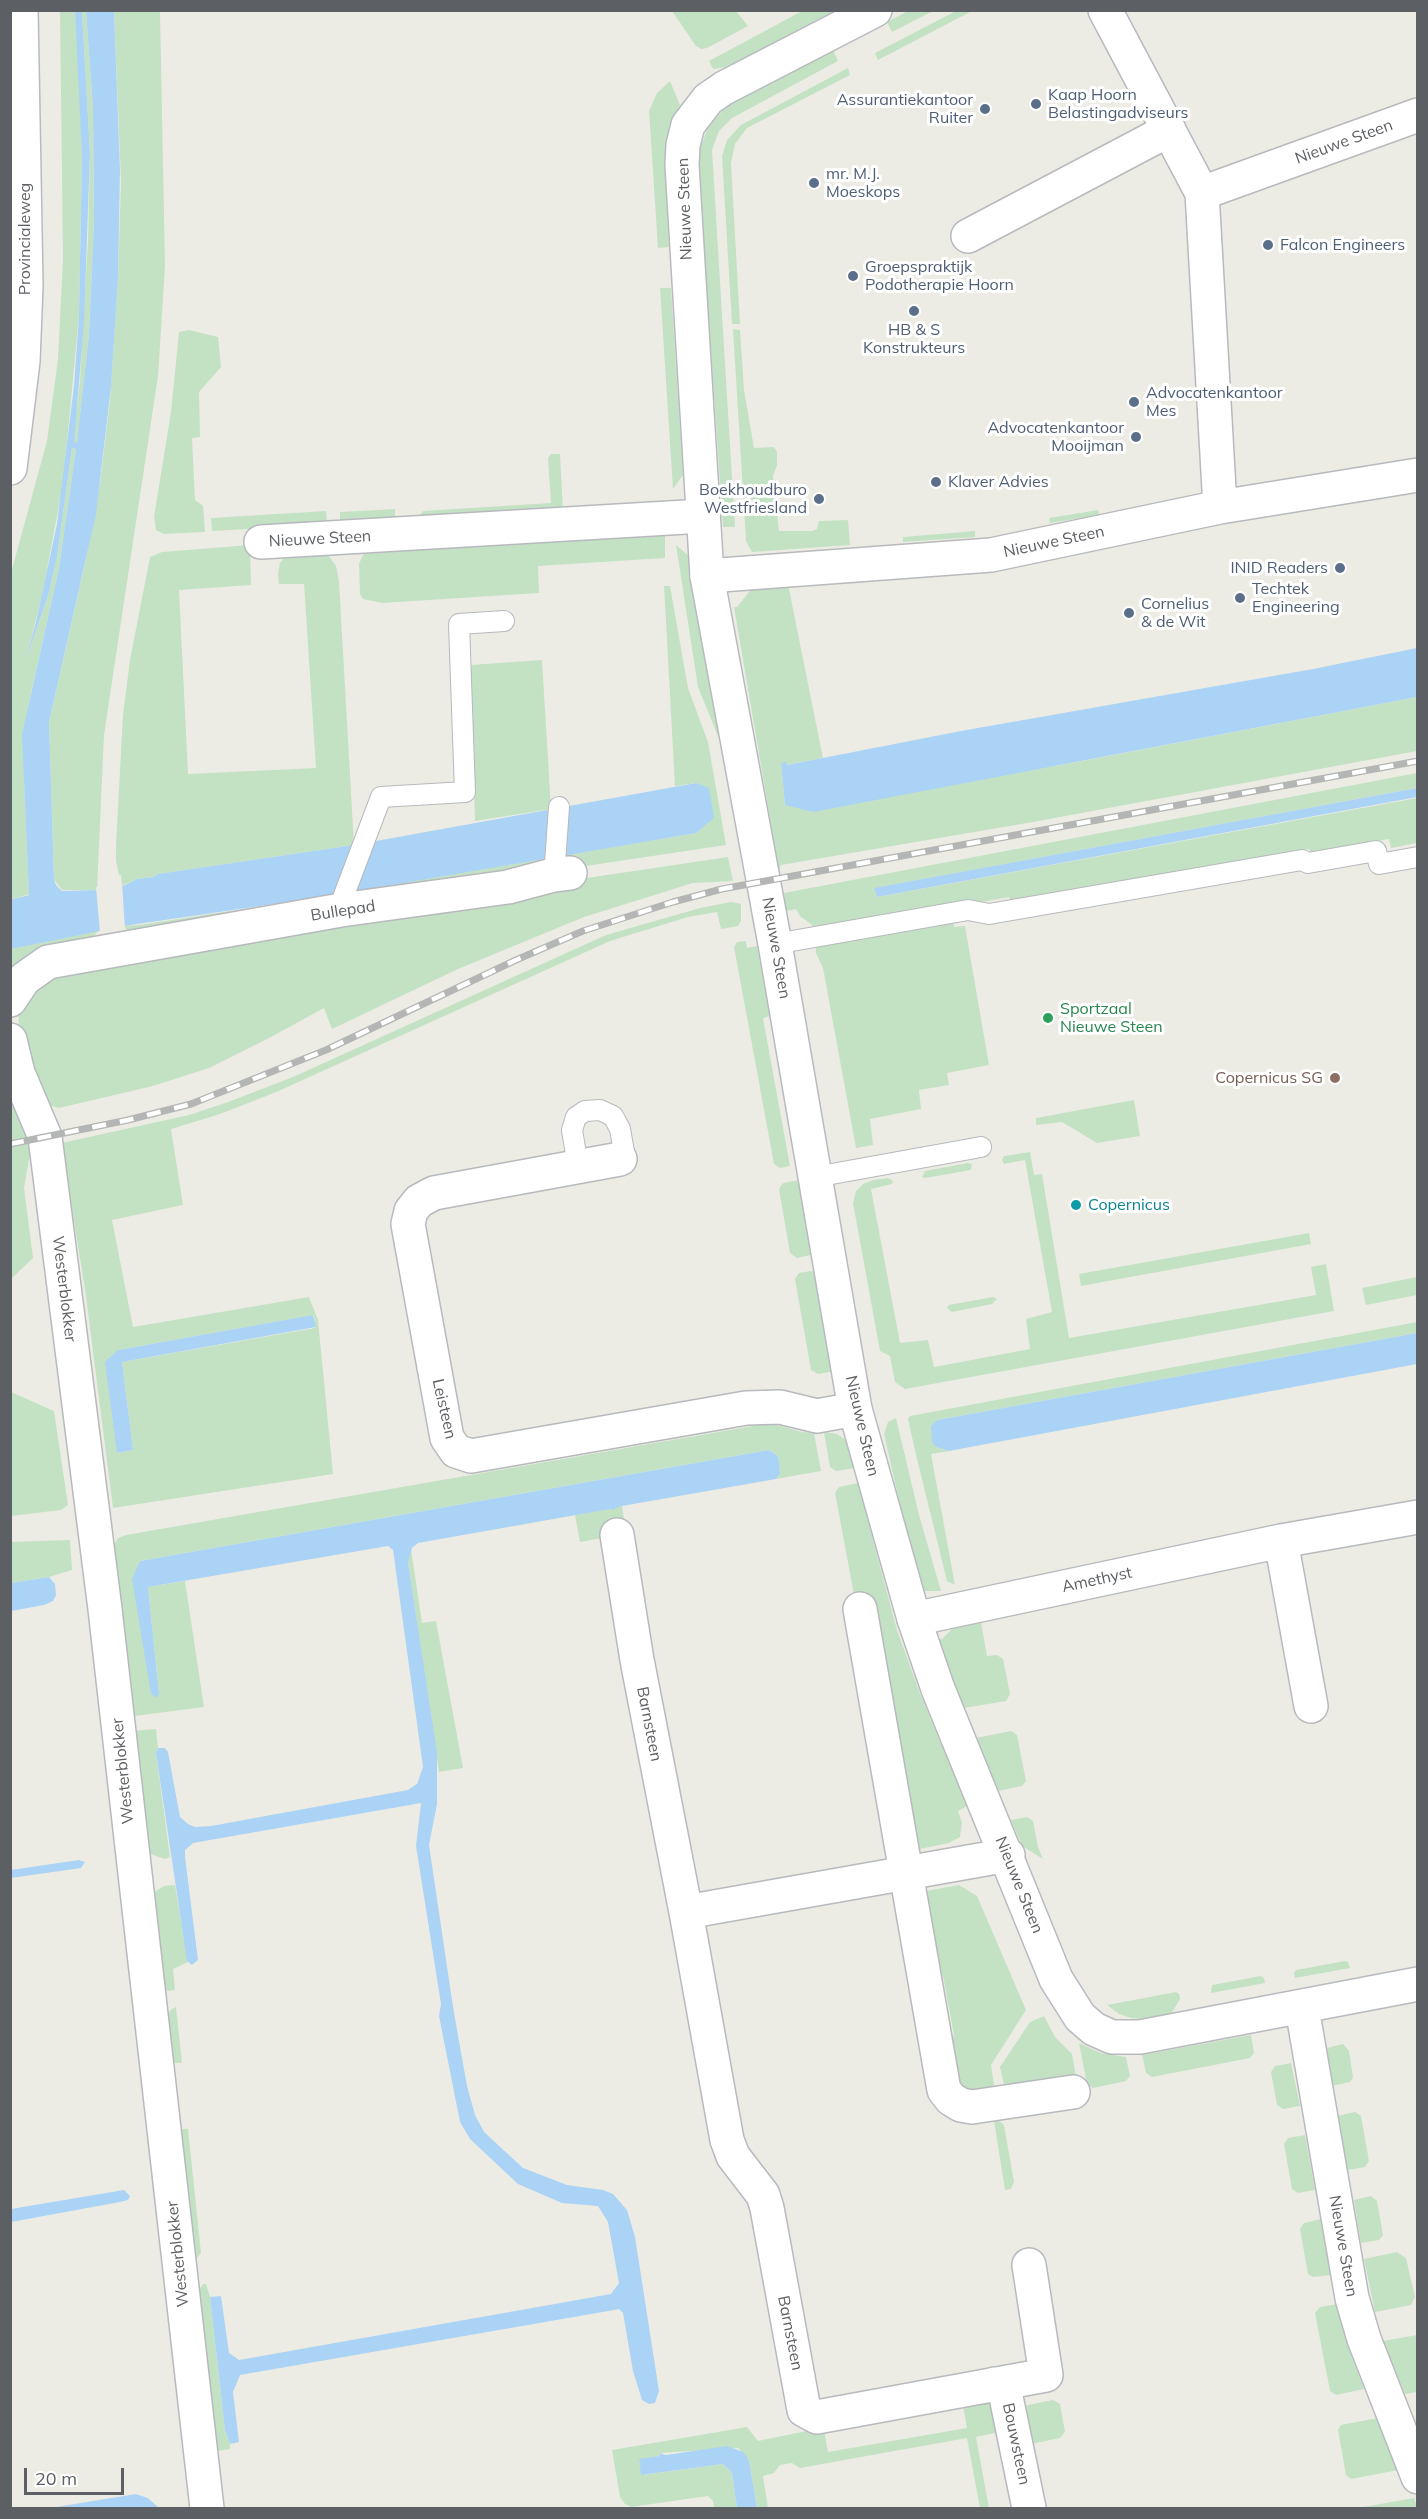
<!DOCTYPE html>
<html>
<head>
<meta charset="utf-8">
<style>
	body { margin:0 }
	#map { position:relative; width:1428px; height:2519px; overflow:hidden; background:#edece4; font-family:Mulish,sans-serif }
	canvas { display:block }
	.frame { position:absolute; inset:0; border:12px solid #5c5f63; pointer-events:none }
	.scale { position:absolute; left:24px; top:2468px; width:100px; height:27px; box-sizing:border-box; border:3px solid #5c5f63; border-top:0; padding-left:8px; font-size:18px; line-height:21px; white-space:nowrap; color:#5c5f63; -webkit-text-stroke:4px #fff; paint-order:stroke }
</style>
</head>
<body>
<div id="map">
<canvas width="1428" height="2519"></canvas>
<div class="frame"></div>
<div class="scale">20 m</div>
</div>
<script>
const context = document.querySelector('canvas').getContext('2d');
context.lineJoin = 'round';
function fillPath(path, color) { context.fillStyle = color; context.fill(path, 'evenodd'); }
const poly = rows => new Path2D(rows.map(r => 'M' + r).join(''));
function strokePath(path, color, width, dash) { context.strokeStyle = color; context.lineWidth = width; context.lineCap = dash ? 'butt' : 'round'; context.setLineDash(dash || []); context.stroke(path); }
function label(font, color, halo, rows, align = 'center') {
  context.font = font + ' Mulish,sans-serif'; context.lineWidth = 6; context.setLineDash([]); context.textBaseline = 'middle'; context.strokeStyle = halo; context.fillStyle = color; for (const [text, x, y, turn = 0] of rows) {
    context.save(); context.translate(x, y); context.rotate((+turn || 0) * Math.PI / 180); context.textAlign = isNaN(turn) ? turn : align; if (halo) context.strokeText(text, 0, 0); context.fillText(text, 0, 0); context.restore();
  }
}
const green = poly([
	[86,10,93,108,94,222,89,334,77,443,73,443,80,381,88,239,90,153,82,11],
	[804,10,834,11,728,67,713,69,709,61],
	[60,11,75,11,79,65,82,156,79,316,63,484,42,596,26,659,48,596,57,557,72,448,76,449,59,568,29,703,24,776,29,894,11,900,11,573,47,441,58,359,63,259],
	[114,11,160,11,165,266,158,376,104,735,97,890,62,890,54,880,49,722,86,559,100,483,110,400,118,279,121,181],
	[672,11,736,11,748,26,707,48,701,49,696,46],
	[908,11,933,11,892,32,887,22],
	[956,11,972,11,878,60,875,53],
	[833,50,838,61,732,118,719,131,712,150,735,527,723,527,698,158,700,149,708,127,726,107],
	[848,68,850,75,747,128,735,144,731,163,740,324,732,324,722,156,727,140,741,125],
	[670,81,680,105,669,131,666,148,665,172,669,247,658,248,649,111,657,93],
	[660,288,671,288,683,475,673,489],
	[733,329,740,330,744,390,754,448,774,447,777,452,777,465,773,476,779,531,812,531,817,529,819,521,848,520,850,545,752,552,746,541],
	[189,330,218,337,221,367,199,392,200,437,192,438,195,500,203,506,205,532,164,534,156,530,154,517,171,412,179,332],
	[551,454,560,454,563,511,420,516,423,511,551,503,548,458],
	[395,509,395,520,340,523,340,512],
	[1098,510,1099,515,1050,523,1049,518],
	[326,511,327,525,212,531,211,518],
	[975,531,975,537,903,542,903,537],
	[665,533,665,558,538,566,539,593,382,603,363,599,360,594,359,564,363,555,368,550],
	[250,545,251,585,179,590,188,774,316,768,304,584,279,584,278,574,280,563,287,554,317,551,328,555,336,566,339,581,354,845,159,874,154,877,137,879,122,886,121,875,119,875,116,861,116,845,123,715,130,660,150,557,162,552],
	[676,545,690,557,720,741,698,687],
	[788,584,823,758,786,765,781,763,785,805,1061,765,1417,697,1417,751,1033,822,781,865,779,871,734,607,737,607,753,587],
	[664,586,670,586,688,688,708,742,726,845,566,869,563,855,696,833,696,783,675,786],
	[542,660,551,809,475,821,470,665],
	[1417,773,1417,788,875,888,877,897,1417,798,1417,843,1391,848,1389,839,1311,853,1309,849,1011,903,1009,897,814,932,812,925,800,916,796,909,786,911,784,893],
	[728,857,733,881,693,883,584,917,458,969,332,1029,324,1008,271,1037,209,1068,153,1086,59,1108,52,1106,45,1112,20,1046,18,1008,42,975,580,879],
	[548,858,547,869,362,895,360,890],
	[328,896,130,935,124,926,139,925],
	[731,902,741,904,741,921,738,926,721,929,717,912,688,917,610,941,274,1093,220,1114,171,1129,183,1205,112,1220,133,1327,309,1297,318,1320,333,1474,113,1508,85,1289,63,1153,57,1144,189,1115,228,1102,293,1077,606,935,700,908],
	[314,1315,315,1328,122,1362,133,1450,117,1453,118,1350],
	[953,918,954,927,965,926,989,1065,947,1073,949,1085,919,1090,921,1109,870,1119,873,1145,856,1148,823,968,816,953,816,945],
	[99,930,91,939,11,977,11,949],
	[746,941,747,948,757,946,770,1016,763,1018,790,1166,780,1168,774,1164,734,947,737,942],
	[10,1084,31,1149,24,1188,33,1258,11,1279],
	[1134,1100,1140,1136,1097,1143,1062,1122,1036,1125,1036,1118],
	[1030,1152,1034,1175,1042,1174,1069,1338,1316,1295,1311,1267,1326,1264,1334,1311,905,1389,895,1382,890,1356,880,1351,853,1203,856,1191,863,1184,874,1180,888,1178,893,1181,892,1184,871,1189,900,1343,928,1340,934,1367,1030,1349,1026,1319,1052,1312,1025,1160,1004,1164,1002,1160,1004,1156],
	[968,1163,972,1164,971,1170,925,1178,922,1177,925,1171],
	[800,1180,815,1254,797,1258,790,1253,779,1189,783,1183],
	[1309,1233,1311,1244,1081,1286,1079,1274],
	[817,1270,835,1371,818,1374,811,1370,795,1279,799,1273],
	[1417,1277,1417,1295,1366,1305,1362,1288],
	[993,1297,997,1299,992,1304,952,1312,947,1308,949,1305],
	[1417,1322,1417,1333,937,1420,936,1447,949,1451,931,1454,955,1585,947,1581,916,1455,908,1419,910,1416],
	[11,1392,54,1411,68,1505,61,1510,11,1516],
	[896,1418,919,1515,941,1591,923,1591,909,1545,884,1434,888,1422],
	[770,1423,802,1432,814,1433,821,1471,776,1479,780,1474,779,1463,778,1456,769,1450,140,1561,133,1579,159,1693,148,1587,185,1581,204,1707,135,1716,133,1714,112,1548,118,1538,126,1535],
	[824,1432,837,1434,846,1440,855,1468,836,1471,830,1467],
	[858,1483,897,1630,919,1691,967,1806,958,1811,962,1823,960,1837,949,1843,915,1850,855,1600,835,1493,839,1487],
	[622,1506,625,1525,602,1538,580,1542,575,1515],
	[70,1540,72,1570,49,1577,11,1583,10,1542],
	[411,1549,422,1623,436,1621,463,1768,439,1772,408,1562],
	[979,1611,987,1656,997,1655,1003,1659,1010,1694,1006,1701,964,1708,938,1640,942,1639,969,1612],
	[156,1729,158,1748,156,1753,170,1857,165,1859,147,1853,132,1731],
	[1011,1731,1017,1735,1026,1781,1022,1786,998,1791,976,1738],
	[1027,1817,1033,1821,1038,1847,1043,1859,1022,1846,1011,1820],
	[175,1885,188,1962,173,1969,175,1990,169,1991,164,1989,151,1894,164,1886],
	[959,1885,977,1896,1026,2010,991,2065,995,2091,991,2097,954,2088,946,2047,954,2035,943,1976,931,1968,926,1891],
	[1345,1961,1348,1962,1350,1968,1295,1978,1294,1973,1296,1970],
	[1261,1976,1264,1978,1265,1983,1211,1993,1212,1985],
	[1176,1992,1179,1994,1180,1999,1171,2014,1142,2019,1131,2018,1119,2014,1107,2005],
	[176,2007,182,2063,170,2063,165,2017,172,2009],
	[1044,2016,1055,2037,1072,2054,1076,2076,1075,2078,1005,2089,1000,2067,1030,2022],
	[1251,2035,1254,2053,1250,2058,1152,2077,1146,2073,1142,2055],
	[1079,2043,1101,2053,1126,2057,1130,2076,1126,2081,1093,2088,1087,2084],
	[1343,2044,1349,2051,1353,2077,1350,2082,1332,2086,1327,2048],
	[1291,2063,1300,2106,1283,2109,1277,2105,1271,2072,1275,2066],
	[1355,2112,1361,2116,1369,2161,1365,2167,1348,2170,1337,2116],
	[997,2119,1004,2125,1014,2182,1011,2189,1005,2190,994,2121],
	[183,2129,188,2129,201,2253,192,2264,178,2133],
	[1305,2135,1315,2190,1298,2193,1292,2189,1284,2144,1288,2138],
	[1371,2196,1377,2201,1383,2235,1379,2240,1361,2243,1354,2200],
	[1321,2219,1331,2275,1313,2277,1308,2274,1300,2229,1304,2223],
	[1397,2252,1406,2258,1415,2297,1411,2305,1375,2312,1364,2259],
	[203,2284,206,2284,210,2297,225,2430,230,2444,230,2449,218,2451,214,2449,196,2295],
	[1337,2304,1350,2352,1364,2389,1336,2395,1330,2391,1315,2313,1320,2307],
	[1417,2335,1417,2392,1405,2394,1383,2341],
	[1053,2400,1060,2404,1065,2432,1060,2438,1031,2444,1023,2406],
	[989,2401,996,2405,1004,2431,976,2437,989,2508,980,2508,967,2438,800,2468,792,2463,780,2465,774,2473,763,2476,768,2508,757,2508,749,2460,738,2448,660,2453,660,2456,639,2460,642,2475,723,2464,732,2473,737,2508,714,2508,713,2501,708,2496,631,2507,625,2504,620,2497,612,2450,747,2427,758,2441,821,2428,824,2430,828,2452,967,2428,963,2405],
	[1378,2418,1404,2469,1351,2479,1346,2475,1338,2430,1341,2425],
	[1414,2498,1417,2508,1357,2508,1358,2508]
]);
const water = poly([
	[75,11,82,11,90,153,84,323,74,443,77,442,89,334,94,222,93,108,86,11,114,11,120,170,118,279,111,387,96,514,49,722,54,880,56,885,62,891,97,890,123,886,137,879,154,877,158,874,354,845,696,783,709,788,714,818,696,833,328,896,124,926,11,949,10,900,29,895,22,735,59,568,76,449,72,448,57,557,48,596,25,662,36,622,57,524,74,386,79,316,82,156],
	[1417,648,1417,697,813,812,785,805,781,763,786,762,787,765,961,731,1313,669],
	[1417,788,1417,797,877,897,874,888],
	[313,1315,316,1327,122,1362,133,1450,117,1453,105,1362,118,1350],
	[1417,1333,1417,1364,949,1451,936,1447,932,1442,931,1426,937,1420],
	[769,1450,778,1456,779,1462,780,1474,776,1479,622,1506,615,1508,615,1510,610,1509,418,1543,412,1548,408,1562,437,1753,437,1804,429,1845,453,2007,467,2086,475,2115,484,2132,523,2168,567,2185,603,2190,613,2194,627,2210,635,2237,659,2391,655,2403,649,2404,642,2400,633,2371,623,2313,619,2309,614,2310,240,2375,233,2392,239,2442,230,2444,225,2430,210,2297,221,2296,229,2353,239,2360,611,2294,619,2283,608,2222,598,2206,562,2203,518,2184,470,2139,460,2122,439,2016,441,2004,416,1846,421,1803,193,1843,185,1850,185,1857,198,1960,192,1965,187,1961,156,1753,158,1748,165,1748,168,1752,180,1817,188,1824,195,1827,211,1826,408,1790,417,1784,423,1767,393,1550,388,1546,148,1587,159,1694,157,1698,151,1694,132,1579,140,1561],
	[49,1577,55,1584,56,1595,53,1601,44,1605,11,1611,11,1583],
	[79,1860,85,1862,81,1868,11,1878,11,1870],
	[124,2190,130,2196,128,2200,120,2202,11,2222,11,2209],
	[727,2446,743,2452,749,2460,757,2508,737,2508,732,2473,723,2464,641,2475,639,2459,660,2456,660,2453,666,2455],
	[136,2494,148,2498,159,2508,50,2508]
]);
const pier = poly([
	[122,883,125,929,100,933,96,887]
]);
const lane = poly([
	[555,863,559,807],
	[341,910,344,895,381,797,465,792,459,624,504,621],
	[775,944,968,910,989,914,1302,860,1308,863,1376,851,1379,864,1418,857],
	[578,1166,572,1130,576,1117,585,1111,600,1110,613,1116,620,1129,624,1152,620,1159],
	[815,1177,981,1147]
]);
const street = poly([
	[1105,10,1202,193,1220,507],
	[1202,193,1418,115],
	[968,236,1169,130],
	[261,542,703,516],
	[707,576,991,555,1220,507,1418,475],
	[10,1000,24,979,48,962,341,910,508,887,553,875,570,873],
	[10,1040,18,1073,45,1137,105,1609,207,2508],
	[620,1159,434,1193,419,1201,411,1211,408,1224,447,1438,456,1451,471,1456,746,1408,780,1407,817,1416,855,1409],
	[617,1535,637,1660,686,1912,727,2140,733,2156,763,2195,767,2208,804,2410,817,2417,1046,2375,1029,2265],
	[1281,1541,1311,1706],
	[860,1609,944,2090,951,2099,961,2105,972,2107,1073,2092],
	[914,1619,1281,1541,1418,1517],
	[686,1912,1008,1855],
	[994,2384,1005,2392,1029,2508]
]);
const secondary = poly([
	[875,10,724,88,708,99,688,125,683,145,682,165,707,576,775,944,855,1409,914,1619,938,1689,1056,1979,1080,2017,1094,2029,1112,2037,1140,2037,1418,1984],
	[10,468,23,361,26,286,21,10],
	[1302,2008,1352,2298,1364,2339,1418,2477]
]);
const rail = poly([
	[10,1144,128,1120,191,1104,326,1050,516,960,583,931,673,902,722,889,1418,761]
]);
const markers = [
	[1036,104,6,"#5c6f8a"],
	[985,109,6,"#5c6f8a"],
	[814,183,6,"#5c6f8a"],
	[1268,245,6,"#5c6f8a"],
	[853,276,6,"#5c6f8a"],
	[914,311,6,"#5c6f8a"],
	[1134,402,6,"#5c6f8a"],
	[1136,437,6,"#5c6f8a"],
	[936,482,6,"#5c6f8a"],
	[819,499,6,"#5c6f8a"],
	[1340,568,6,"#5c6f8a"],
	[1240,598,6,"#5c6f8a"],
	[1129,613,6,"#5c6f8a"],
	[1048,1018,6,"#2e9e5b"],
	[1335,1078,6,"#8d6e63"],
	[1076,1205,6,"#0f9aa8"]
];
const serviceNames = [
	["Kaap Hoorn",1048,95],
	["Belastingadviseurs",1048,113],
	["Assurantiekantoor",973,100,"right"],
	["Ruiter",973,118,"right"],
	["mr. M.J.",826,174],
	["Moeskops",826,192],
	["Falcon Engineers",1280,245],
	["Groepspraktijk",865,267],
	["Podotherapie Hoorn",865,285],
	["HB & S",914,330,"center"],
	["Konstrukteurs",914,348,"center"],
	["Advocatenkantoor",1146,393],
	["Mes",1146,411],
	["Advocatenkantoor",1124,428,"right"],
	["Mooijman",1124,446,"right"],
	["Klaver Advies",948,482],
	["Boekhoudburo",807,490,"right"],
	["Westfriesland",807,508,"right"],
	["INID Readers",1328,568,"right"],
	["Techtek",1252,589],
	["Engineering",1252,607],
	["Cornelius",1141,604],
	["& de Wit",1141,622]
];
const streetNames = [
	["Nieuwe Steen",1344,142,-20],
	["Nieuwe Steen",685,209,-92],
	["Provincialeweg",25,239,-90],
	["Nieuwe Steen",320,539,-3],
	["Nieuwe Steen",1054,542,-12],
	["Bullepad",343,911,-9],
	["Nieuwe Steen",776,948,80],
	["Westerblokker",64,1289,83],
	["Leisteen",444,1409,77],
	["Nieuwe Steen",862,1426,77],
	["Amethyst",1097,1580,-12],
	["Barnsteen",649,1724,79],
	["Westerblokker",123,1771,-96],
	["Nieuwe Steen",1019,1885,68],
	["Nieuwe Steen",1343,2246,80],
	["Westerblokker",178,2254,-96],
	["Barnsteen",790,2333,79],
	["Bouwsteen",1016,2444,78]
];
const leisureNames = [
	["Sportzaal",1060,1009],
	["Nieuwe Steen",1060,1027]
];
const educationNames = [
	["Copernicus SG",1323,1078]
];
const cultureNames = [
	["Copernicus",1088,1205]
];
fillPath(green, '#c3e2c4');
fillPath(water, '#abd3f6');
fillPath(pier, '#edece4');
strokePath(lane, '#b7b9bd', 22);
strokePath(street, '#b7b9bd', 36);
strokePath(secondary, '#b8babf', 36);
strokePath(lane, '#fff', 20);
strokePath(street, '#fff', 33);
strokePath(secondary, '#fff', 33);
strokePath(rail, '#b4b5b5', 7);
strokePath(rail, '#fff', 4.5, [14]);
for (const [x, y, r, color] of markers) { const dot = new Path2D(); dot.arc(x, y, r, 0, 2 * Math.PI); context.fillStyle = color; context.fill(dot); strokePath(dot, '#fff', 2); }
label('16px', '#4e5e75', '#fff', serviceNames, 'left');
label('16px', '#5c5f63', '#fff', streetNames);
label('16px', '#27864d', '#fff', leisureNames, 'left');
label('16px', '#785e54', '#fff', educationNames, 'right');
label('16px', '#0d838f', '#fff', cultureNames, 'left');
</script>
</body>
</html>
